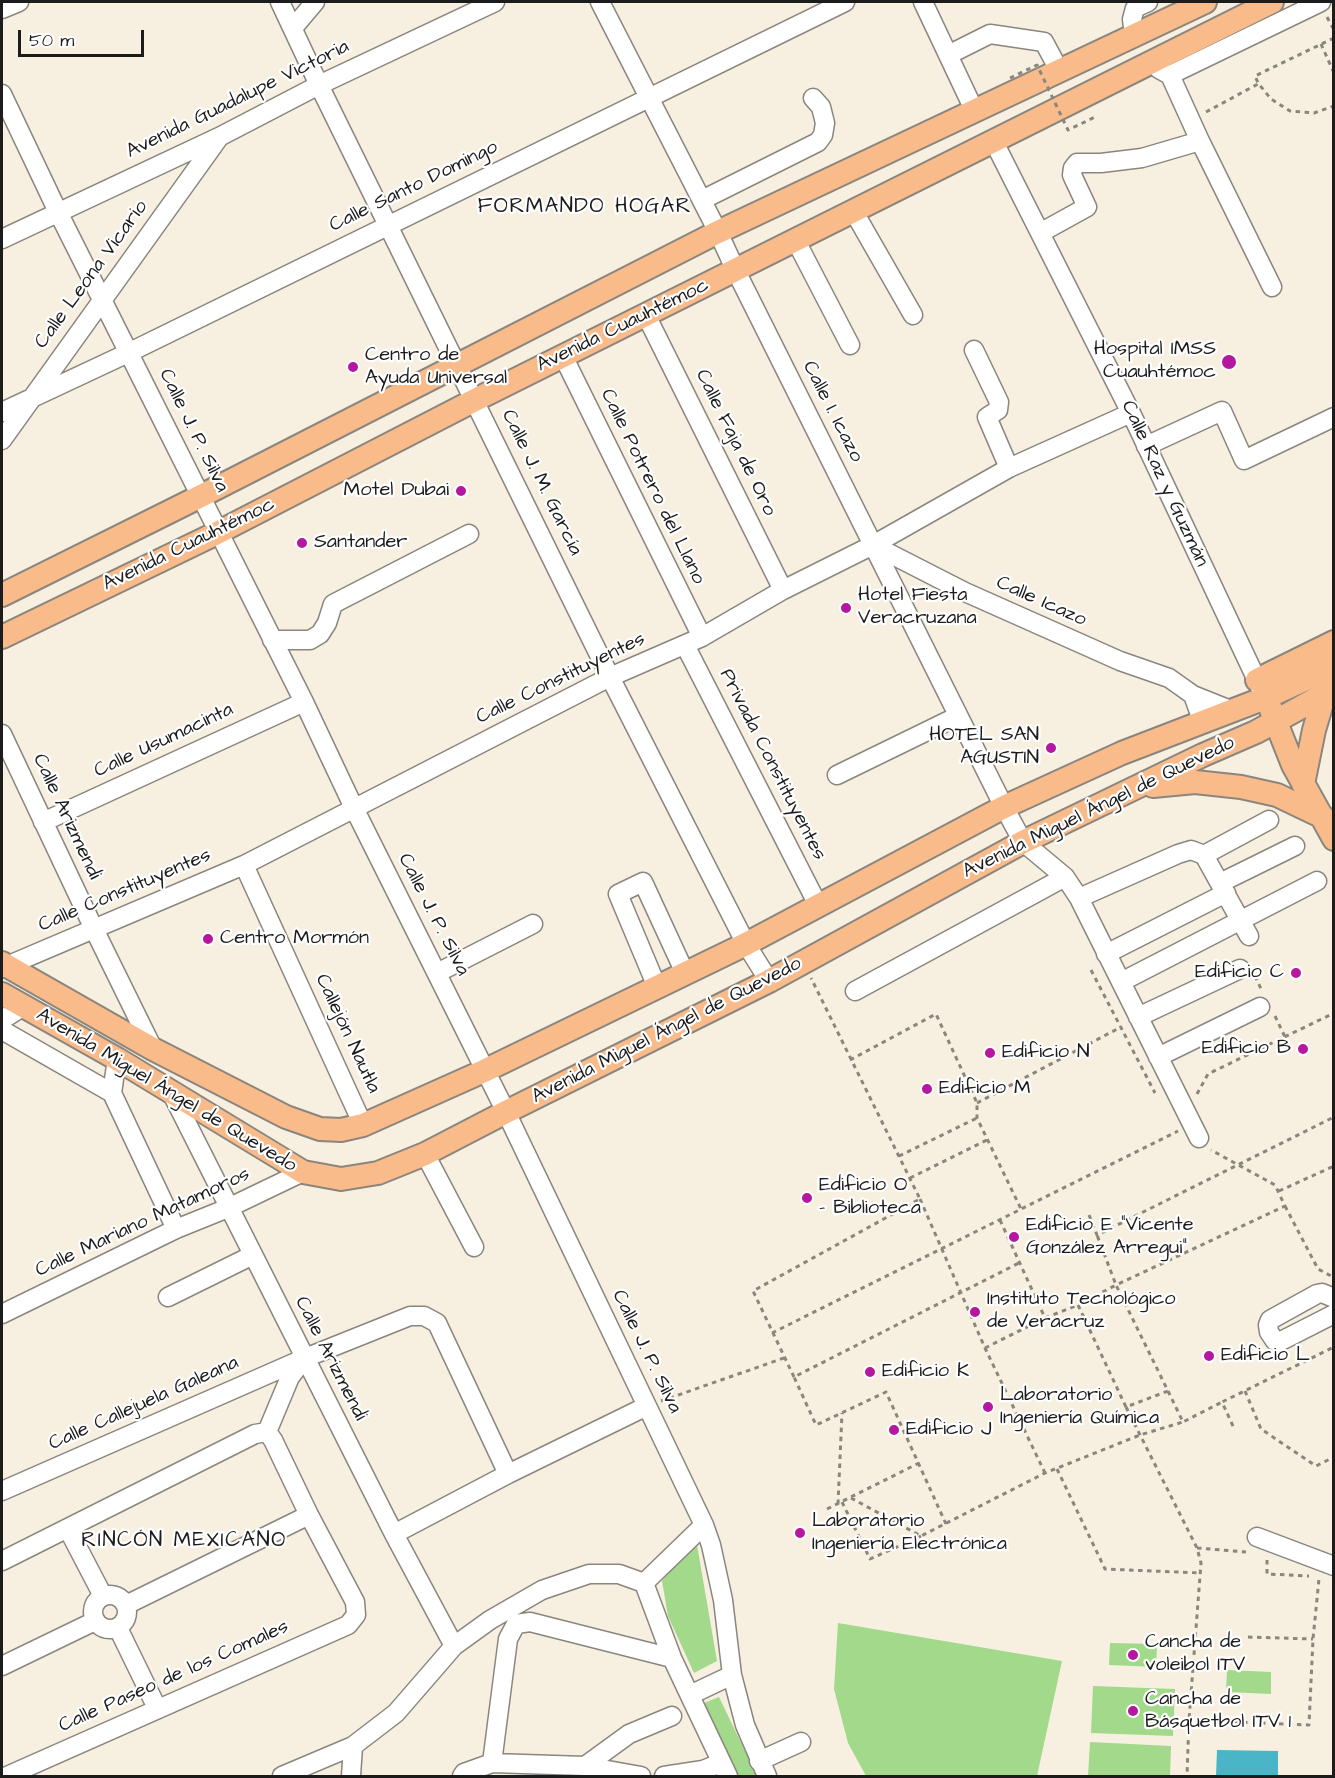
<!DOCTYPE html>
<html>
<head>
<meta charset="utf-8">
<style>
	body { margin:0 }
	#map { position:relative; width:1335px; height:1778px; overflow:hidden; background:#f7f0e1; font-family:"Architects Daughter",sans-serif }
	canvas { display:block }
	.frame { position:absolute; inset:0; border:3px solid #1c1c1c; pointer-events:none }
	.scale { position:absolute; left:18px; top:30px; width:126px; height:27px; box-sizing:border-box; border:3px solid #1c1c1c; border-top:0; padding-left:8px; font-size:18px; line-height:21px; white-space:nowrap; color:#1c1c1c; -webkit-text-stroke:4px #fff; paint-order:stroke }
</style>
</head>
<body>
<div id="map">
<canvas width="1335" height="1778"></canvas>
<div class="frame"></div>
<div class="scale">50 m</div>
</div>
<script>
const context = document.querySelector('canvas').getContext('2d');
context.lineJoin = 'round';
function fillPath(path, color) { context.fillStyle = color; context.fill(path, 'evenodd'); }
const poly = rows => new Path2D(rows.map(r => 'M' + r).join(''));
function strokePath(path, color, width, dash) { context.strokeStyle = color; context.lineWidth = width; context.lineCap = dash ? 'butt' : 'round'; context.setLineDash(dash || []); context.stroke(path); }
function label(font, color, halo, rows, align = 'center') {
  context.font = font + ' "Architects Daughter",sans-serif'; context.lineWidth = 4.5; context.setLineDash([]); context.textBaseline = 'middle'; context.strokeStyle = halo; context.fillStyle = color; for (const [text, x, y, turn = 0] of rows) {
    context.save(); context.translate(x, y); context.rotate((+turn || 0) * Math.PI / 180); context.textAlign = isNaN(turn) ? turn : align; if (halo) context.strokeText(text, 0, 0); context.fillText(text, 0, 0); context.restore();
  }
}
const green = poly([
	[696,1539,717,1661,694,1673,668,1616,662,1581],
	[838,1623,1062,1661,1037,1776,866,1776,848,1743,834,1689],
	[1110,1643,1157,1644,1156,1667,1109,1665],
	[1227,1670,1271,1672,1271,1694,1226,1692],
	[1093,1686,1175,1689,1173,1736,1091,1733],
	[719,1697,757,1776,739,1776,704,1703],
	[1090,1742,1171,1746,1170,1776,1088,1776]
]);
const water = poly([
	[1217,1750,1278,1751,1278,1776,1216,1776]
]);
const path = poly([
	[1327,17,1334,30],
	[1334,38,1255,76,1258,83,1271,99,1290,111,1314,113,1334,106],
	[1321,44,1334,73],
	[1206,112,1258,84],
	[1091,970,1155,1093],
	[1255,976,1262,991],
	[1275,1016,1285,1037],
	[850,1060,936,1014,977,1103,977,1118,1021,1209],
	[1197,1094,1208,1074,1334,1013],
	[977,1103,1121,1027],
	[899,1156,977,1118],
	[910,1178,987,1140],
	[1279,1191,1334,1166],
	[920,1199,985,1348,1045,1473],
	[1285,1206,1318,1269,1333,1277],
	[1089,1215,1097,1235,1334,1117],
	[1000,1220,1045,1318,1078,1305,1116,1285,1097,1235],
	[1078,1305,1126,1407,1168,1391,1116,1285,1285,1206,1275,1185,1211,1150],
	[772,1333,1178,1131],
	[985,1348,1045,1318],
	[794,1377,753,1291,920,1199,811,978],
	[1168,1391,1183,1422,1222,1402],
	[1245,1391,1261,1429,1316,1466,1334,1457],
	[661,1401,784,1358],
	[1126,1407,1197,1548,1201,1563,1189,1720,1187,1776],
	[1233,1426,1222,1402,1334,1347],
	[1057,1469,1105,1569,1201,1573],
	[851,1498,921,1536,1045,1473,1140,1435,1183,1422],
	[842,1502,870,1559,921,1536],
	[838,1504,842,1413],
	[827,1509,919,1463],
	[946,1524,886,1392,816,1425,794,1377,1019,1263],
	[1197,1548,1246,1552],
	[1267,1560,1267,1574,1309,1576],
	[1248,1637,1313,1639],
	[1189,1720,1309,1725,1313,1639,1319,1579]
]);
const minor = poly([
	[280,2,319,85,610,677,746,944,769,981],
	[600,2,718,232,736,271,1004,807,1023,842,1065,877,1079,898,1199,1138],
	[923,2,975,112],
	[2,9,19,2],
	[293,28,315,2],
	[1134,36,1132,19,1135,8,1148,2],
	[948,55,990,34,1044,42,1060,72],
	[1159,69,1170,75,1321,2],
	[1170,75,1200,141,1272,287],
	[2,94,58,212,304,702,354,808,506,1112,704,1525,711,1545,723,1600,732,1675,745,1725,767,1776],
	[994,142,1131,413,1262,691],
	[702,200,818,142,823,135,825,123,821,107,813,98],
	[854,212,913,315],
	[1040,233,1087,207,1072,175,1073,168,1077,163,1101,163,1142,158,1200,141],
	[2,239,219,137,319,85,495,2],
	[796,241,850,345],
	[646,315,783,590],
	[974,350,999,402,998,410,987,417,1009,468],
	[563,356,702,637],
	[2,412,128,353,845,2],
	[2,440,218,139],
	[1146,446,1222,411,1244,460,1334,417],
	[873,545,965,592,1120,661,1169,678,1193,695,1203,723],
	[272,640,310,640,320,634,327,623,333,604,469,534],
	[685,645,818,905],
	[1193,695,1233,711],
	[2,734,94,929,153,1049],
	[837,775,958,716],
	[43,822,304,702],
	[1204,855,1269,820],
	[244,865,363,1125],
	[1220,883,1295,846],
	[1079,898,1178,854,1191,850,1204,855,1249,936],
	[1106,954,1226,893],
	[2,968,244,865,610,677,702,637,783,590,873,545,1009,468,1131,413],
	[437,973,533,924],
	[1121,982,1317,881],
	[657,987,618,894,643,882,685,973],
	[855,991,1065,877],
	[1138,1017,1240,969],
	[2,1020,24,1006],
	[2,1030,112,1093],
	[1158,1057,1260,1007],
	[117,1059,112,1093,176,1229],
	[170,1090,394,1534,454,1646],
	[425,1154,474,1247],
	[168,1297,253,1255],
	[1334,1298,1322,1293,1317,1294,1270,1320,1268,1325,1269,1332,1275,1341,1279,1342,1334,1314],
	[2,1314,176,1229,228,1208,303,1172],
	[267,1432,290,1377,304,1359],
	[2,1491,305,1358,410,1316,424,1316,437,1323,508,1474],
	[68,1529,103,1596],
	[394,1534,508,1474,647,1406],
	[1257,1537,1334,1566],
	[2,1561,255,1434,267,1432],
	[644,1583,672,1658,728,1776],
	[644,1583,704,1525],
	'93 1612a17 17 0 1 1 34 0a17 17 0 1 1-34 0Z',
	[126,1605,309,1515],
	[118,1628,157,1708],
	[2,1666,95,1621],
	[690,1695,732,1675],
	[759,1761,801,1742],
	[492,1763,508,1639,516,1624,530,1622,672,1658],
	[585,1766,629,1734,672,1716],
	[7,1776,348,1625,356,1615,355,1602,309,1515,273,1440,267,1432],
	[282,1776,353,1746,396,1713,454,1646,490,1620,542,1590,589,1574,619,1574,644,1583],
	[351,1776,353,1746],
	[462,1776,464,1773,492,1763,585,1766,641,1776],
	[664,1776,703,1770,721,1763]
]);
const major = poly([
	[2,595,201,496,718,232,1205,2],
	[2,637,217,533,475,400,1272,2],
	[1257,680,1334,642],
	[1270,707,1293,765,1334,839],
	[1303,784,1314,730,1325,693],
	[1153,786,1195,782,1241,787,1277,795,1323,817],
	[2,963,153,1049,286,1117,320,1129,341,1130,363,1125,484,1071,746,944,1004,807,1122,753,1265,698,1334,666],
	[2,994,117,1059,303,1172,341,1179,378,1173,425,1154,506,1112,769,981,1023,842,1203,755,1256,732,1334,689]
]);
const pathBridge = poly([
	[1010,78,1037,65,1068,130,1095,117]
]);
const markers = [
	[1229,362,8,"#b5179e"],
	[353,367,6,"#b5179e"],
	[461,491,6,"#b5179e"],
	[302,543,6,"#b5179e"],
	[846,608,6,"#b5179e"],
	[1051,748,6,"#b5179e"],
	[208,939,6,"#b5179e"],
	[1296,973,6,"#b5179e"],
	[1303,1049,6,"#b5179e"],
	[990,1053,6,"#b5179e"],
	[927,1089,6,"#b5179e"],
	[807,1198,6,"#b5179e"],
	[1014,1237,6,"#b5179e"],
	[975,1312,6,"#b5179e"],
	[1209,1356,6,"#b5179e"],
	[870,1372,6,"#b5179e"],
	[988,1407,6,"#b5179e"],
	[894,1430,6,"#b5179e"],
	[800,1533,6,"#b5179e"],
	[1133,1655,6,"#b5179e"],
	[1133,1711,6,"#b5179e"]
];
const streetNames = [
	["Avenida Guadalupe Victoria",238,100,-26],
	["Calle Santo Domingo",414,187,-26],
	["Calle Leona Vicario",92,275,-54],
	["Avenida Cuauhtémoc",623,326,-26],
	["Calle I. Icazo",832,412,63],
	["Calle J. P. Silva",193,431,64],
	["Calle Faja de Oro",735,443,64],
	["Calle J. M. García",541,483,64],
	["Calle Raz y Guzmán",1164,484,65],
	["Calle Potrero del Llano",652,487,64],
	["Avenida Cuauhtémoc",189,545,-26],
	["Calle Icazo",1041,602,24],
	["Calle Constituyentes",561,679,-26],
	["Calle Usumacinta",164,741,-25],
	["Privada Constituyentes",772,765,63],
	["Avenida Miguel Ángel de Quevedo",1099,808,-26],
	["Calle Arizmendi",66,817,65],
	["Calle Constituyentes",125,891,-23],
	["Calle J. P. Silva",433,915,63],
	["Avenida Miguel Ángel de Quevedo",667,1031,-27],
	["Callejón Nautla",347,1034,65],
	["Avenida Miguel Ángel de Quevedo",166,1091,31],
	["Calle Mariano Matamoros",143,1223,-25],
	["Calle J. P. Silva",646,1352,64],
	["Calle Arizmendi",330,1359,63],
	["Calle Callejuela Galeana",144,1404,-24],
	["Calle Paseo de los Comales",174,1677,-24]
];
const poiNames = [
	["Hospital IMSS",1216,350,"right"],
	["Cuauhtémoc",1216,373,"right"],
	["Centro de",365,356],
	["Ayuda Universal",365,379],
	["Motel Dubai",449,491,"right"],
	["Santander",314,543],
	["Hotel Fiesta",858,596],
	["Veracruzana",858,619],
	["HOTEL SAN",1039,736,"right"],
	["AGUSTIN",1039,759,"right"],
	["Centro Mormón",220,939],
	["Edificio C",1284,973,"right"],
	["Edificio B",1291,1049,"right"],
	["Edificio N",1002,1053],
	["Edificio M",939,1089],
	["Edificio O",819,1186],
	["- Biblioteca",819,1209],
	["Edificio E \"Vicente",1026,1226],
	["González Arregui\"",1026,1249],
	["Instituto Tecnológico",987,1300],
	["de Veracruz",987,1323],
	["Edificio L",1221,1356],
	["Edificio K",882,1372],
	["Laboratorio",1000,1396],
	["Ingeniería Química",1000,1419],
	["Edificio J",906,1430],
	["Laboratorio",812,1522],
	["Ingeniería Electrónica",812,1545],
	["Cancha de",1145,1643],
	["voleibol ITV",1145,1666],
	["Cancha de",1145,1700],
	["Básquetbol ITV 1",1145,1723]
];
const neighbourhoodNames = [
	["FORMANDO HOGAR",585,208],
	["RINCÓN MEXICANO",184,1542]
];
fillPath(green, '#a2d98a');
fillPath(water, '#49b5c7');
strokePath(minor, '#8a867e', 21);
strokePath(major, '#8a867e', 26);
strokePath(path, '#8a867e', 3, [4.5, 4.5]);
strokePath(minor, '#fff', 18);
strokePath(major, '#fabb8b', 22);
strokePath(pathBridge, '#8a867e', 3, [4.5, 4.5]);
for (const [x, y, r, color] of markers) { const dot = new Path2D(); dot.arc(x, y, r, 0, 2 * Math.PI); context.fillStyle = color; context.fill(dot); strokePath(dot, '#fff', 2); }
label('20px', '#1c1c1c', '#fff', streetNames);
label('20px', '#1c1c1c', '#fff', poiNames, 'left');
context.letterSpacing = '1.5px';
label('21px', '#1c1c1c', '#fff', neighbourhoodNames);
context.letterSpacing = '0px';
</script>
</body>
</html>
